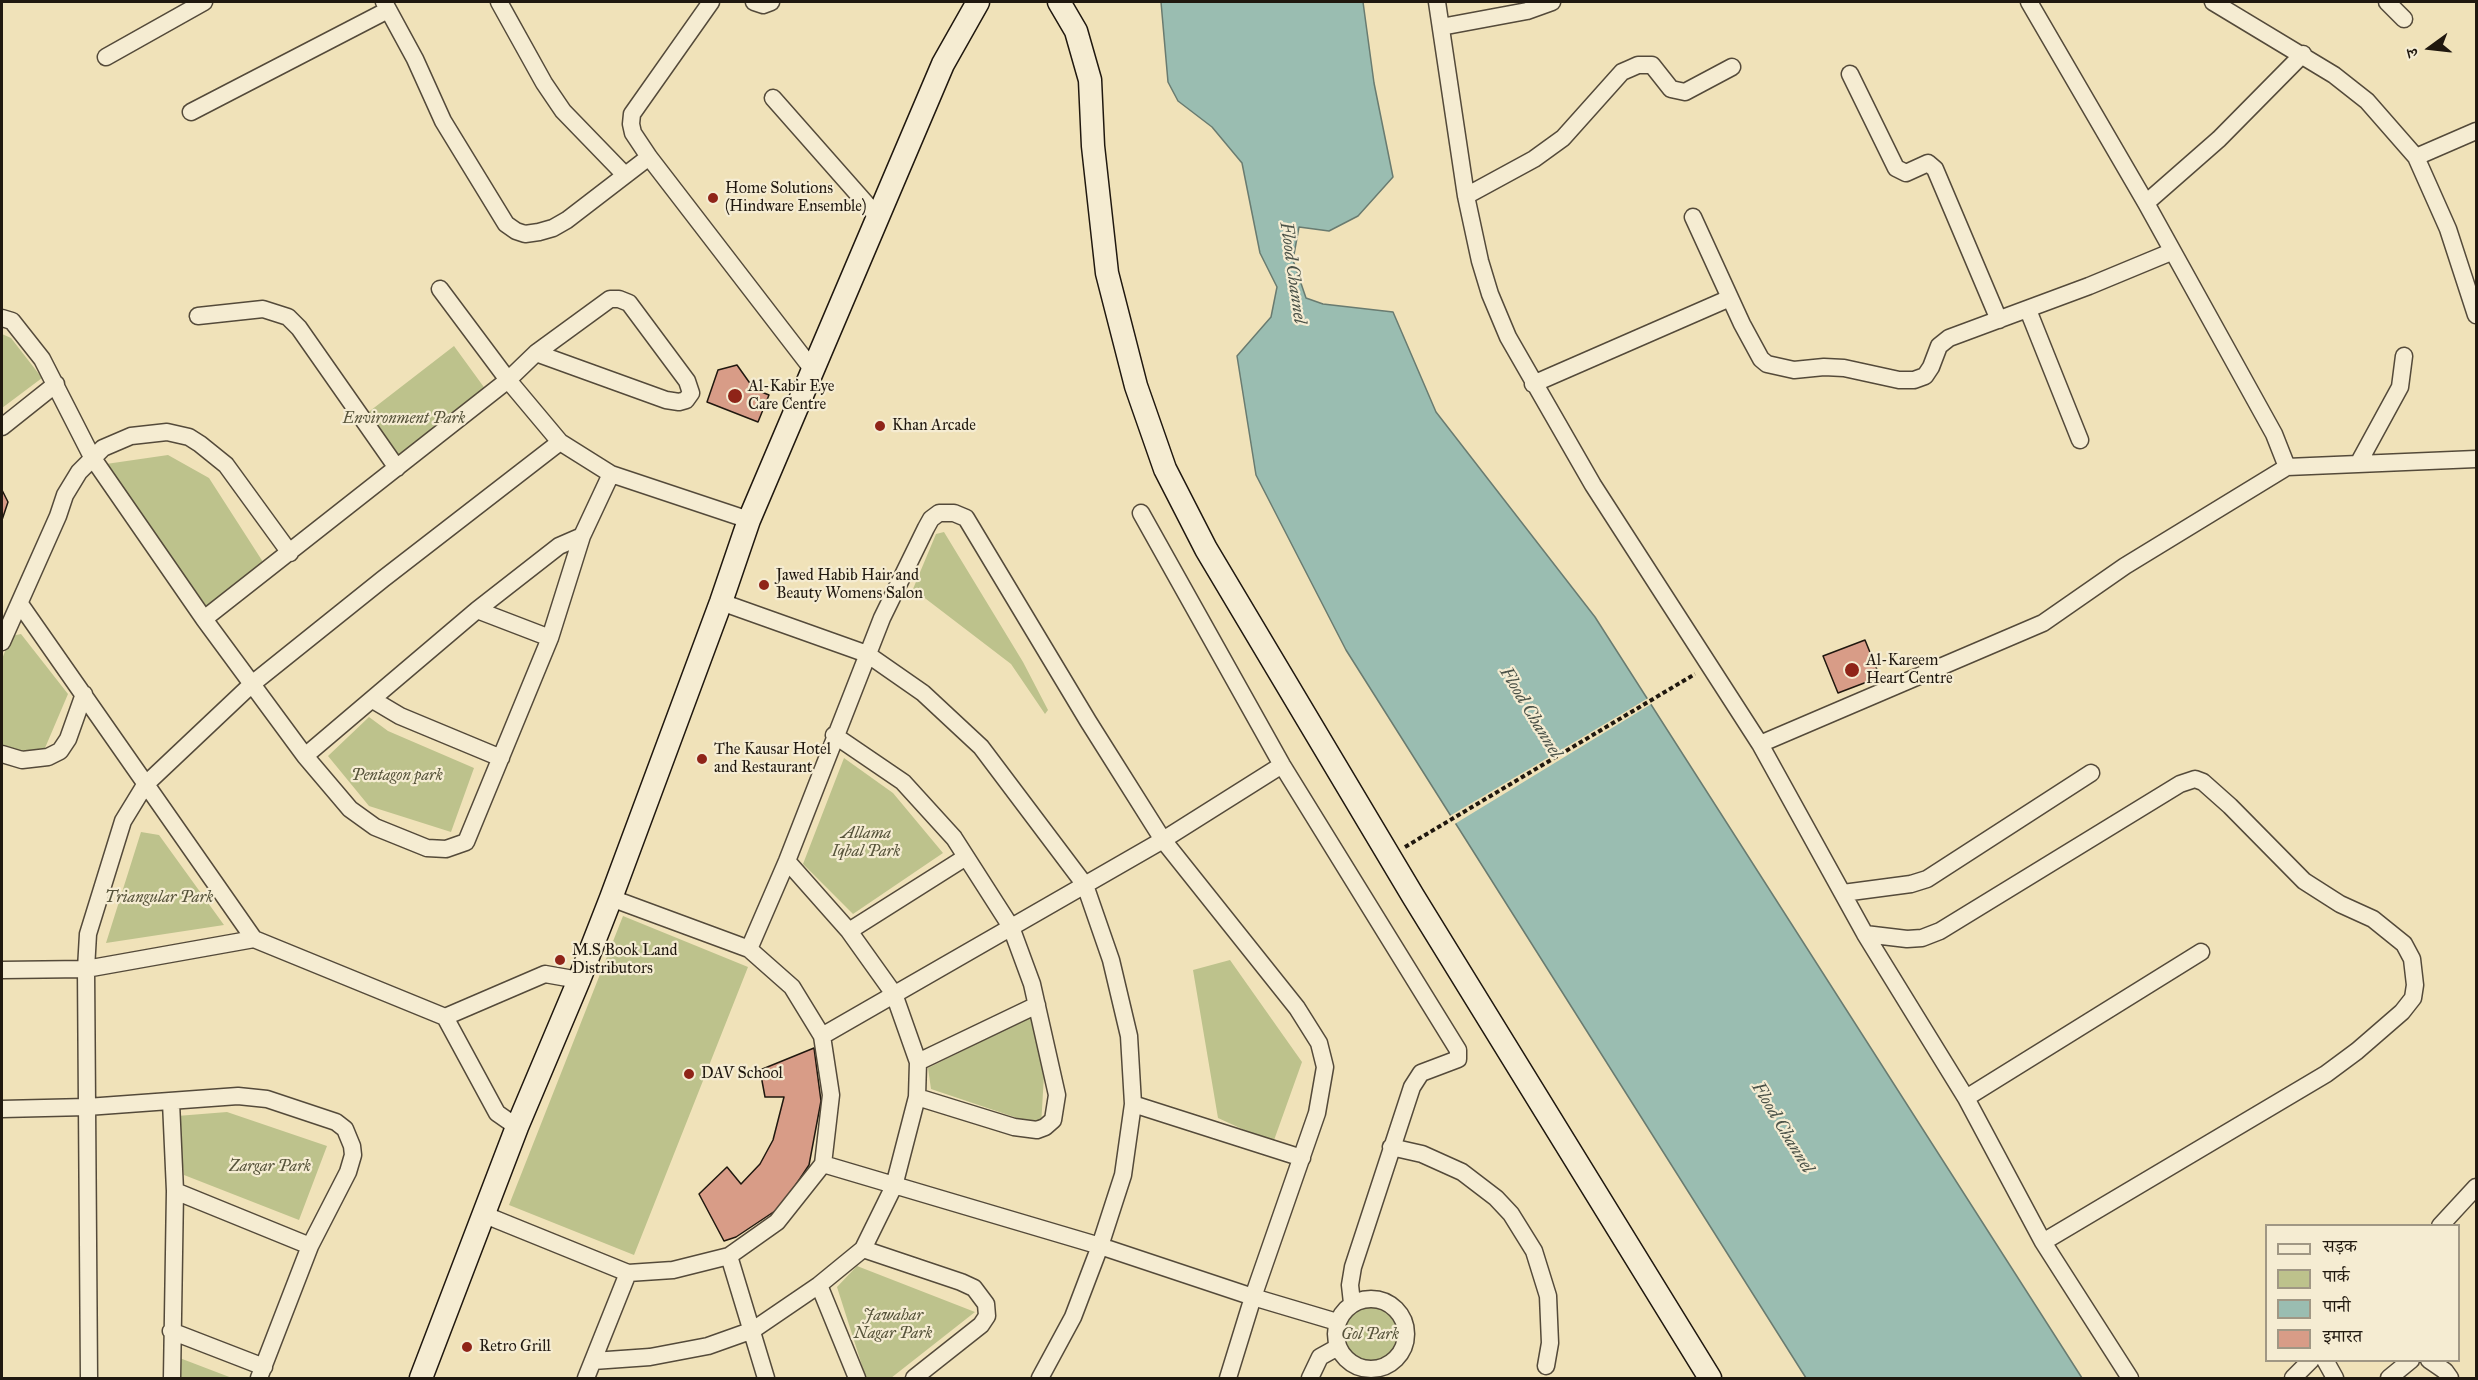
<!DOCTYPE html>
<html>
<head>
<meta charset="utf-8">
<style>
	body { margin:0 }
	#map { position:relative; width:2478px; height:1380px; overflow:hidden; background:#f0e2b9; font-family:"IM FELL Great Primer","Noto Serif Devanagari",serif }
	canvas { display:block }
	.frame { position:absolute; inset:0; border:3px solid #20180f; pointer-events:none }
	.legend { position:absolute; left:2265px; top:1224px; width:195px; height:138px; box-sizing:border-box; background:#f5ecd2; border:2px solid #a09784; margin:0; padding:8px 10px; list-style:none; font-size:18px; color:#20180f }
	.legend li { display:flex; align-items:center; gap:12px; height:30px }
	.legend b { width:30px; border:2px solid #a09784 }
	.north { position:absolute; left:2400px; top:18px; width:60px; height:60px; -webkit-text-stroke:4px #f5ecd2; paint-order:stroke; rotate:255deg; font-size:16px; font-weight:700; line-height:24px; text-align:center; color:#20180f }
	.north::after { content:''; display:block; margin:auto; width:21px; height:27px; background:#20180f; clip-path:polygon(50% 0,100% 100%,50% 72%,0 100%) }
</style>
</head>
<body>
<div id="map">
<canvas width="2478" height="1380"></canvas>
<div class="frame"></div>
<ul class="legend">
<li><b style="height:8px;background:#f5ecd2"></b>सड़क</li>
<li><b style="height:16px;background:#bdc28c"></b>पार्क</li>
<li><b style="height:16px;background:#9abdb1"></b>पानी</li>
<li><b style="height:16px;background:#d89c87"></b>इमारत</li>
</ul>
<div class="north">उ</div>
</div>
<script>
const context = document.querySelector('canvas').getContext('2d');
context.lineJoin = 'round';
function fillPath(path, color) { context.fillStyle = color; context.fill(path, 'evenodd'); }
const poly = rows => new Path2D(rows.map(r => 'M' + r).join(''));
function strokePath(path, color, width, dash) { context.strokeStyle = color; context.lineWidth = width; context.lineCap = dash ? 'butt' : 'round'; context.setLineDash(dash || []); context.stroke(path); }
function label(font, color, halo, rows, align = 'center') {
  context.font = font + ' "IM FELL Great Primer",serif'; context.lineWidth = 4.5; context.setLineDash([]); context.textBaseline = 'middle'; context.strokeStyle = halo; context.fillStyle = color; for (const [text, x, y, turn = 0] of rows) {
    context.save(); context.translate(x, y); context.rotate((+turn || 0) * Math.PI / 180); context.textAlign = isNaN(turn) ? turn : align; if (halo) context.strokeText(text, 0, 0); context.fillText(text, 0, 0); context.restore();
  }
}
const green = poly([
	[2,334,11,338,42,378,2,408],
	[454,346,486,390,397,461,366,414],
	[168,455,209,478,263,562,207,607,106,464],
	[944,532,1023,662,1048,710,1045,714,1011,664,913,589,936,534],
	[21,634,68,694,45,748,27,755,2,748,2,659,11,636],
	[369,717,388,731,474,768,451,832,369,806,328,756],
	[844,758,893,793,943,853,853,914,803,864],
	[141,832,159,835,224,925,106,943],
	[623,916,748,967,634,1255,509,1205],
	[1230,960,1302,1062,1273,1143,1218,1118,1193,970],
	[1031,1017,1044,1075,1041,1126,931,1089,928,1068],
	[227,1112,327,1146,299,1220,184,1175,177,1116],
	[857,1266,975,1312,891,1378,866,1378,837,1287],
	'1340 1335a30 30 0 1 1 60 0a30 30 0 1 1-60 0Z',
	[177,1357,232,1378,177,1378]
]);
const water = poly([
	[1161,2,1363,2,1374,83,1393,177,1358,216,1329,231,1299,227,1293,260,1306,298,1323,304,1393,312,1436,412,1595,617,2082,1378,1806,1378,1346,650,1256,475,1237,356,1271,317,1277,287,1260,253,1242,163,1212,127,1178,101,1168,82,1161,2]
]);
const pier = poly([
	[1650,697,1653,703,1453,825,1448,817]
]);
const building = poly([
	[737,365,754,389,769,395,758,422,707,402,718,370,737,365],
	[2,490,8,502,2,520,2,490],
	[1865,640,1880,677,1838,693,1823,656,1865,640],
	[814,1048,821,1101,809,1165,781,1207,736,1237,724,1241,699,1194,727,1167,741,1184,760,1164,773,1140,784,1097,765,1097,760,1070,814,1048]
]);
const path = poly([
	[1405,847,1695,674]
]);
const minor = poly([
	[384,2,415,59,443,121,506,224,516,231,525,234,539,232,553,228,567,220,649,157],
	[499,2,544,83,563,111,625,175],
	[711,2,632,114,631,124,633,133,649,157,813,370],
	[754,2,763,5,771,2],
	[1437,2,1466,196,1480,261,1490,294,1508,337,1593,485,1760,744,1865,934,1966,1098,2043,1242,2130,1378],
	[2029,2,2146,203,2274,434,2287,467],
	[2213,2,2334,75,2367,101,2416,157,2448,229,2476,315],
	[2387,2,2404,19],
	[1441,27,1527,11,1552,2],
	[106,57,204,2],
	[1850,74,1896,168,1906,173,1928,163,1935,169,1999,320],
	[773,98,878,217],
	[191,112,388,10],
	[2416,157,2476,131],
	[1466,196,1534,159,1563,138,1622,72,1629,69,1638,65,1652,65,1671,89,1685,92,1732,67],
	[2146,203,2219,139,2303,54],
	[1693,217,1742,324,1761,359,1767,364,1794,370,1824,367,1844,368,1899,380,1914,380,1925,376,1931,367,1939,346,1949,338,2089,286,2171,252],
	[440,289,508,380,560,442,611,474,749,520],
	[2028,310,2080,440],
	[198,316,263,309,288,317,299,328,397,468],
	[2,318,12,321,42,359,92,457,204,619,305,756,350,809,375,827,427,848,446,849,466,842,550,638,582,536,611,474],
	[1533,384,1730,298],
	[2,427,56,384],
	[2358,464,2400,387,2404,356],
	[1141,513,1282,765,1458,1050,1458,1059,1421,1073,1412,1087,1353,1267,1350,1285,1352,1303],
	[721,602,867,654,923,693,981,747,1085,885,1111,960,1129,1036,1133,1104,1123,1175,1100,1246,1073,1317,1040,1378],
	[20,604,254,939,445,1017,545,974,579,980],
	[477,610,550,638],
	[204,619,508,380,536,353,610,299,619,299,629,303,687,381,691,393,686,400,679,402,666,400,536,353],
	[2,642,58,516,65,495,79,472,103,448,131,436,167,432,189,437,200,444,226,465,290,553],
	[373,700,400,716,501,758],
	[834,735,903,782,954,838,1011,927,1032,984,1057,1095,1053,1120,1045,1127,1037,1130,1014,1127,917,1097],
	[1760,744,2043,623,2125,566,2287,467,2476,459],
	[2,754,22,760,48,757,60,751,68,739,84,694],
	[305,756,477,610,559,546,582,536],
	[1843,893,1911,884,1927,879,2091,773],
	[849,931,966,857],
	[1865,934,1907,939,1922,938,1940,931,2180,784,2195,779,2203,782,2230,806,2304,881,2340,904,2373,919,2404,944,2412,959,2415,985,2413,998,2402,1012,2357,1051,2326,1074,2043,1242],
	[749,949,787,861,882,618,926,528,931,519,939,513,954,513,966,518,1088,721,1163,840,1297,1008,1319,1043,1325,1067,1317,1113,1253,1297,1228,1378],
	[2,970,86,969,254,939],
	[445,1017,497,1113,517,1127],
	[822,1036,1163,840,1282,765],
	[918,1062,1037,1005],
	[1966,1098,2201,952],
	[171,1102,175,1191,172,1378],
	[1133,1104,1302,1158],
	[2,1109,87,1107,238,1096,267,1099,336,1122,345,1129,352,1146,353,1155,348,1172,310,1246,259,1378],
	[1391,1147,1422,1154,1462,1172,1496,1198,1511,1214,1534,1251,1548,1296,1550,1343,1546,1366],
	[823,1164,1100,1246,1253,1297,1337,1322],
	[175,1191,310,1246],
	[485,1215,628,1273,673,1270,729,1256,777,1222,823,1164,831,1095,822,1036,792,987,749,949,611,898],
	[2440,1226,2476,1187],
	[863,1249,961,1282,974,1288,986,1304,987,1316,981,1325,914,1378],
	[729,1256,766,1378],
	[819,1285,857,1378],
	'1336 1334a35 35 0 1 1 70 0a35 35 0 1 1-70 0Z',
	[171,1331,264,1367],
	[2325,1360,2335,1378],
	[2429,1360,2445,1371,2450,1378],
	[593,1361,650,1357,708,1346,753,1330,819,1285,863,1249,894,1186,917,1097,918,1062,894,994,849,931,787,861],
	[89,1378,86,969,88,934,123,821,145,785,252,684,383,579,560,442],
	[586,1378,628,1273],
	[1310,1378,1320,1357,1338,1347],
	[2293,1378,2311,1360],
	[2389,1378,2411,1360]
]);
const secondary = poly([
	[1059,2,1076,31,1090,80,1093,146,1107,273,1136,386,1165,469,1206,549,1413,896,1710,1378],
	[421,1378,517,1127,579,980,611,898,721,602,749,520,943,64,978,2]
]);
const markers = [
	[713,198,6,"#8f2418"],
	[735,396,8,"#8f2418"],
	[880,426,6,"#8f2418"],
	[764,585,6,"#8f2418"],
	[1852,670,8,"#8f2418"],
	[702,759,6,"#8f2418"],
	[560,960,6,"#8f2418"],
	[689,1074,6,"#8f2418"],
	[467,1347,6,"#8f2418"]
];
const poiNames = [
	["Home Solutions",725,189],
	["(Hindware Ensemble)",725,207],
	["Al-Kabir Eye",748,387],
	["Care Centre",748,405],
	["Khan Arcade",892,426],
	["Jawed Habib Hair and",776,576],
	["Beauty Womens Salon",776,594],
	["Al-Kareem",1866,661],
	["Heart Centre",1866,679],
	["The Kausar Hotel",714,750],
	["and Restaurant",714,768],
	["M.S Book Land",572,951],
	["Distributors",572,969],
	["DAV School",701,1074],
	["Retro Grill",479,1347]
];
const parkNames = [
	["Environment Park",404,419],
	["Pentagon park",397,776],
	["Allama",866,834],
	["Iqbal Park",866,852],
	["Triangular Park",159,898],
	["Zargar Park",270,1167],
	["Jawahar",893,1316],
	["Nagar Park",893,1334],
	["Gol Park",1370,1335]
];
const waterNames = [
	["Flood Channel",1292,273,82],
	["Flood Channel",1530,713,59],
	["Flood Channel",1782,1128,59]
];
fillPath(green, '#bdc28c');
fillPath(water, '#9abdb1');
strokePath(water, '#697b70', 1.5);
fillPath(pier, '#f0e2b9');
fillPath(building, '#d89c87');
strokePath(building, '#20180f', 1.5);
strokePath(minor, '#544a3a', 19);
strokePath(secondary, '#20180f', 25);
strokePath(path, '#20180f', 4, [4.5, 3]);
strokePath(minor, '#f5ecd2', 16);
strokePath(secondary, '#f5ecd2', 22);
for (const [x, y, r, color] of markers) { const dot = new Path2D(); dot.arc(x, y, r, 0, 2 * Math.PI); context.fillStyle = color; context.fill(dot); strokePath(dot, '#f5ecd2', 2); }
label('16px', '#20180f', '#f5ecd2', poiNames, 'left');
label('italic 16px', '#57543b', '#f5ecd2', parkNames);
label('italic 18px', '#4b5248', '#f5ecd2', waterNames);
</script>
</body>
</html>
